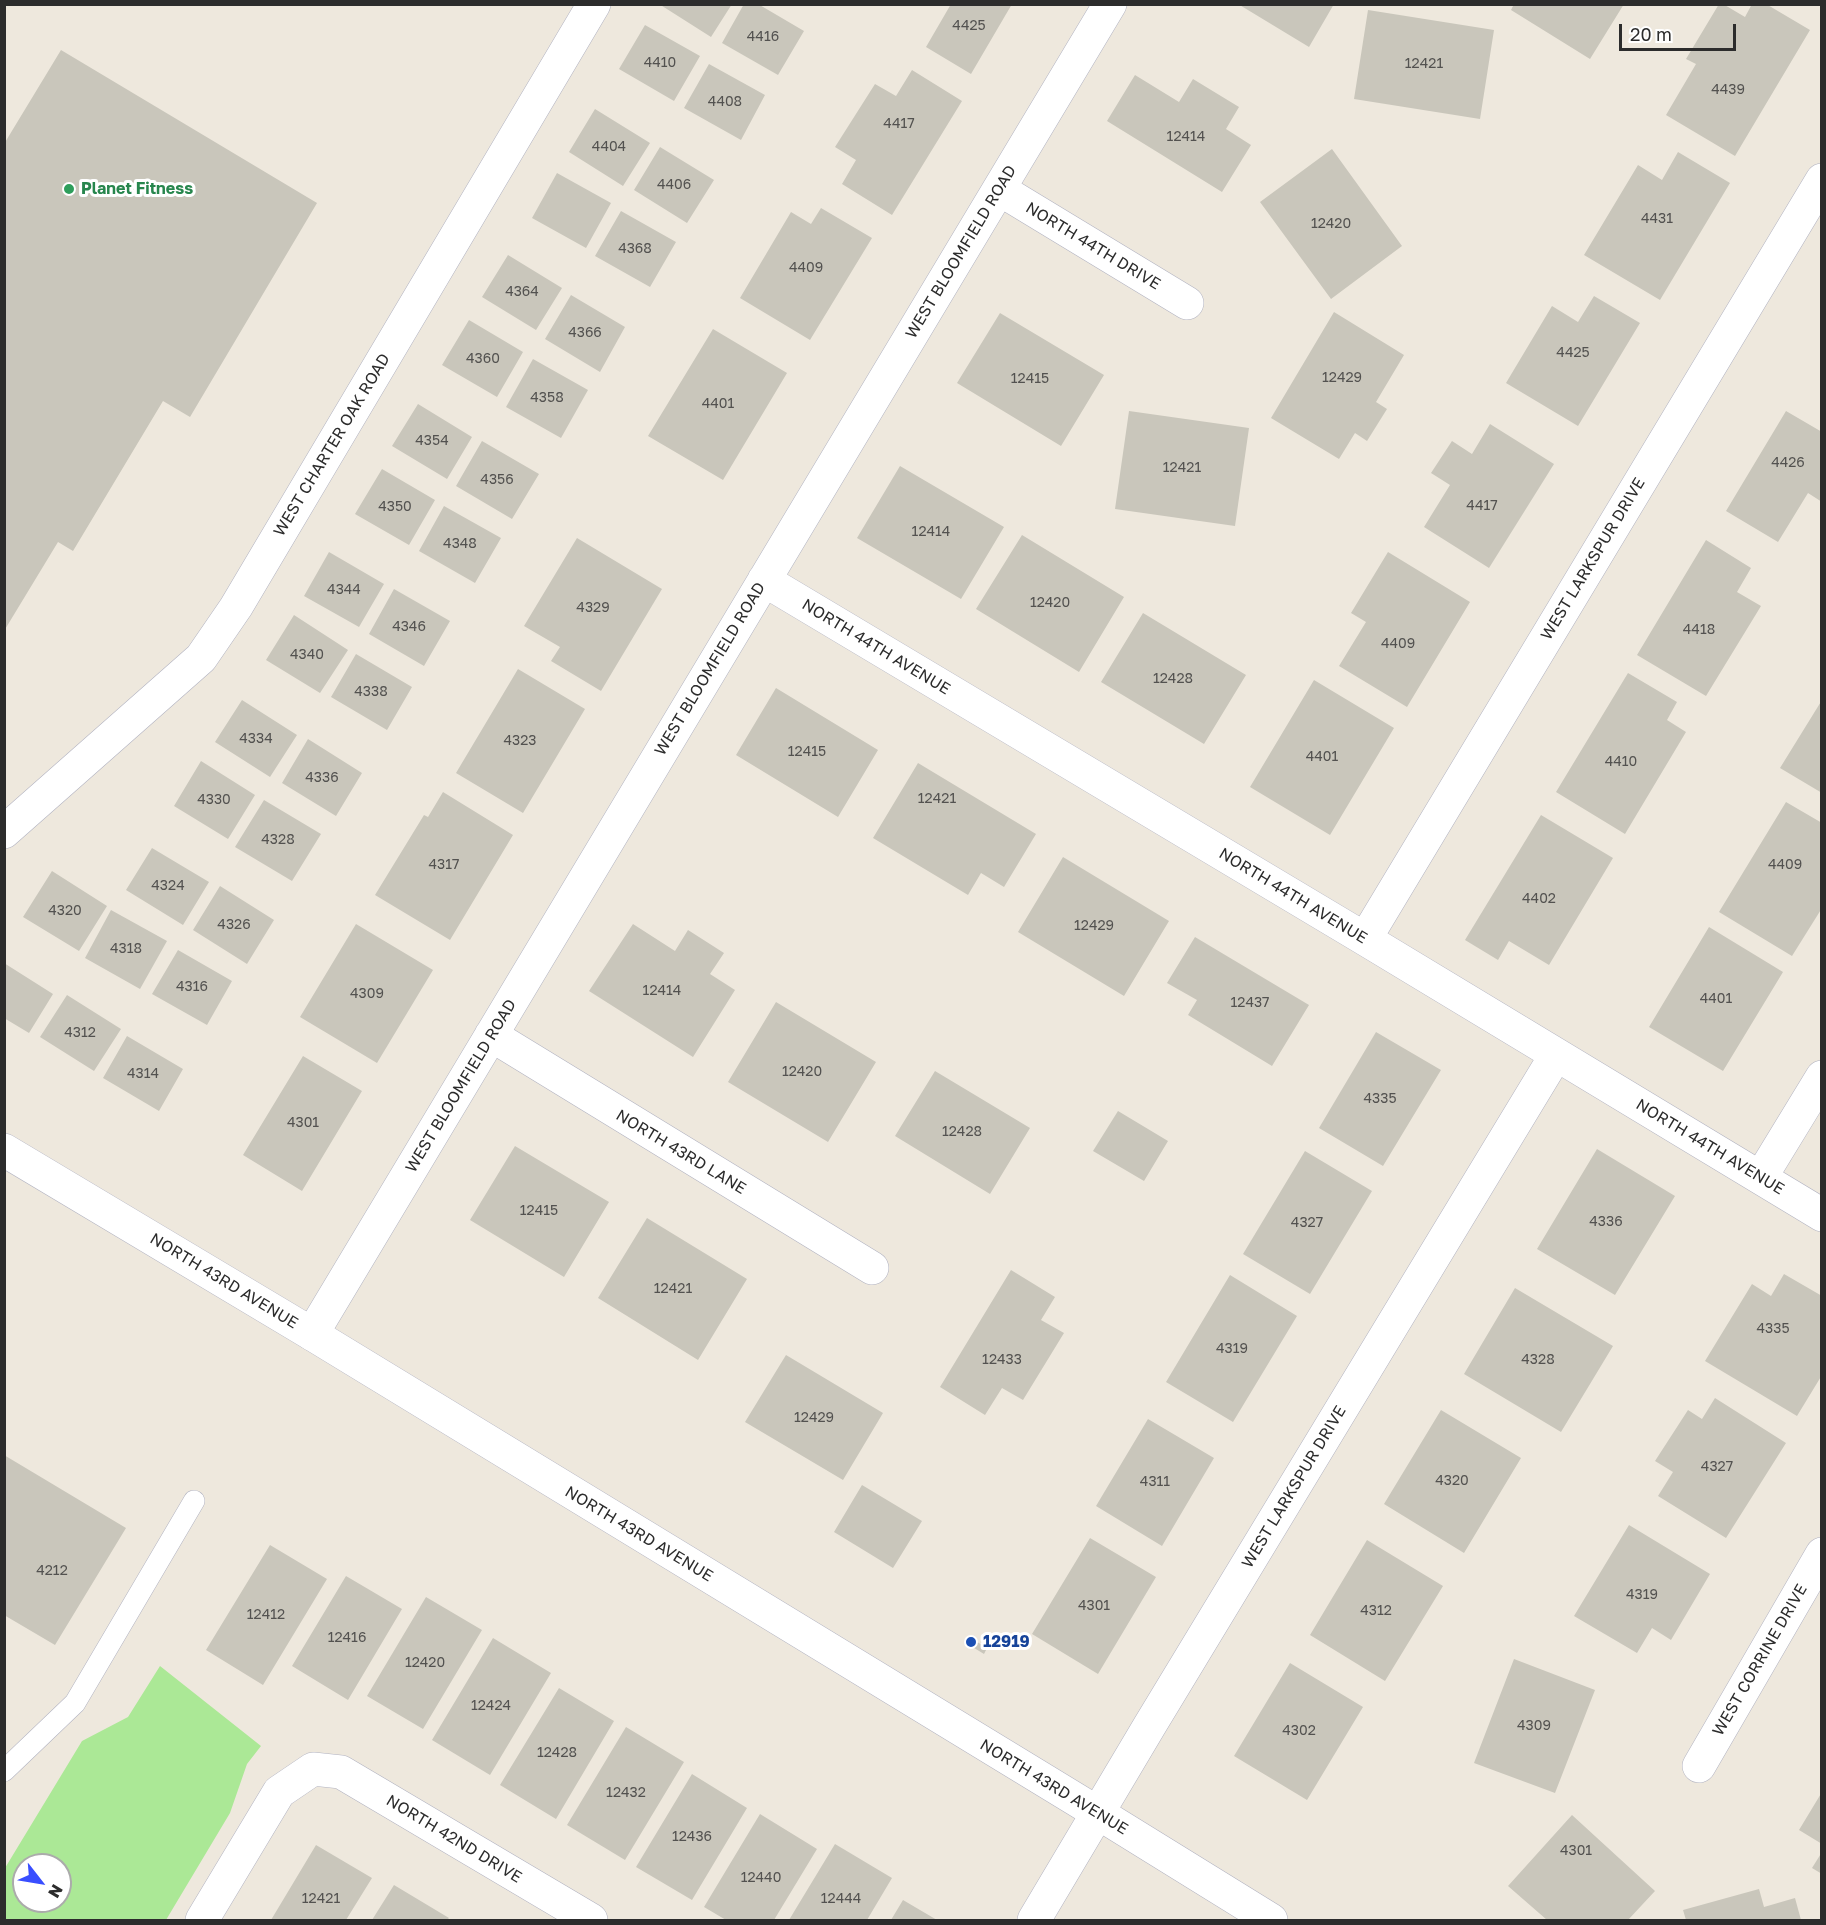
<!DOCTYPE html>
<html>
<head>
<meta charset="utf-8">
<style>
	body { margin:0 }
	#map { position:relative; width:1826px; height:1925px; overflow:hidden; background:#eee8dd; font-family:"Golos Text",sans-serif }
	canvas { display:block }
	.frame { position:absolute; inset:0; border:6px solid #2c2c2c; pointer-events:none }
	.north { position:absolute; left:12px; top:1853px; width:60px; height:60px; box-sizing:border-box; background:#fff; border:2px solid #ababab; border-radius:50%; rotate:121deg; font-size:16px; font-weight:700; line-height:24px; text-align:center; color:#2c2c2c }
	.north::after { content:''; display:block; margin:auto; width:21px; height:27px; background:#394eff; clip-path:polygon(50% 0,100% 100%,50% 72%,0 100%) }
	.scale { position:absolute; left:1619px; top:24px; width:117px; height:27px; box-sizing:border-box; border:3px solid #2c2c2c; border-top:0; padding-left:8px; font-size:18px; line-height:21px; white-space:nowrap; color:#2c2c2c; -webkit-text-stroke:4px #fff; paint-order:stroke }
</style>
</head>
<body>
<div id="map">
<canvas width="1826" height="1925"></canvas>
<div class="frame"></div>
<div class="north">N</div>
<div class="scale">20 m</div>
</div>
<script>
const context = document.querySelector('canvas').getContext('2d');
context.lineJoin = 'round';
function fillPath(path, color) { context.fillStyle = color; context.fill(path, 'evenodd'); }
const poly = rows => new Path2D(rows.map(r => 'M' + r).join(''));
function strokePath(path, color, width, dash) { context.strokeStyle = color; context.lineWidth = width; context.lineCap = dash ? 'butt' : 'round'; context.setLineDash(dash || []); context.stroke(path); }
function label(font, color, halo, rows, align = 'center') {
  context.font = font + ' "Golos Text",sans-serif'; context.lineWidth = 6; context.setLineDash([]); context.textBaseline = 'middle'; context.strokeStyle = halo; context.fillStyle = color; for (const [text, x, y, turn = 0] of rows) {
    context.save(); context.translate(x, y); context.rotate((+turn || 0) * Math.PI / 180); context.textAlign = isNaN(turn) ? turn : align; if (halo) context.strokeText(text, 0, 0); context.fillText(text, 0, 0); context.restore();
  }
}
const green = poly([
	[160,1666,261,1746,247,1764,230,1813,166,1920,5,1920,5,1868,82,1741,128,1717],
	[24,1865,60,1865,60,1901,24,1901]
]);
const building = poly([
	[659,4,732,4,711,37],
	[744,4,758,4,804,31,778,75,722,43],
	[951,4,1012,4,971,74,926,47],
	[1238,4,1334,4,1309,47],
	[1514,4,1624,4,1590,59,1511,10],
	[1719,4,1723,4,1745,17,1752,4,1766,4,1810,30,1735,156,1666,115,1696,64,1686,59],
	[1368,10,1494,30,1480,119,1354,99],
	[645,25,700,56,674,101,619,69],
	[61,50,317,203,190,417,163,401,73,551,58,542,4,631,4,144],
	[709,64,765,95,741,140,684,108],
	[912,70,962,101,892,215,842,184,856,160,835,147,875,84,896,96],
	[1135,75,1179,102,1193,79,1239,107,1226,129,1251,145,1222,192,1107,121],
	[595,109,650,143,623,186,569,152],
	[660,147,714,180,687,223,634,190],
	[1332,149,1402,246,1331,299,1260,202],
	[1678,152,1730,183,1660,300,1584,255,1638,165,1662,180],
	[557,173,611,203,586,248,532,218],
	[821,208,872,238,810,340,740,298,791,212,811,224],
	[621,211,676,242,650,287,595,256],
	[508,255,562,288,536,330,482,297],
	[571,295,625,327,600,372,545,339],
	[1594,296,1640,323,1578,426,1506,383,1552,306,1578,322],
	[1334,312,1404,355,1376,402,1387,409,1367,441,1355,433,1339,459,1271,418],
	[1000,313,1104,375,1061,446,957,383],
	[469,320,523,352,497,397,442,365],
	[713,329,787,373,723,480,648,436],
	[533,359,588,390,561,438,506,407],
	[418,404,472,437,447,479,392,446],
	[1129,411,1249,428,1235,526,1115,509],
	[1786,411,1822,432,1822,502,1808,493,1778,542,1726,511],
	[1490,424,1554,464,1489,568,1424,527,1450,485,1431,473,1452,441,1472,454],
	[482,441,539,474,512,519,456,486],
	[900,466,1004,527,961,599,857,538],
	[382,469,435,500,409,545,355,514],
	[444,506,501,538,475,583,419,551],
	[1022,535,1124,597,1079,672,976,609],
	[577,538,662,589,601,691,551,661,560,647,524,626],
	[1706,540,1751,568,1737,592,1761,606,1706,696,1637,655],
	[329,552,384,584,359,627,304,596],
	[1388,552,1470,602,1407,707,1339,666,1366,622,1351,613],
	[394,589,450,621,424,666,369,634],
	[1143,613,1246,675,1204,744,1101,682],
	[294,615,348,650,320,693,266,660],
	[356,654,412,687,387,730,331,697],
	[518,669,585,709,523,813,456,773],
	[1628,673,1677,702,1667,720,1686,732,1625,834,1556,792],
	[1314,680,1394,728,1330,835,1250,787],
	[776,688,878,750,838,817,736,755],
	[242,700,297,735,270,777,215,742],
	[1822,700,1822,793,1780,768],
	[308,739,362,773,336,816,282,783],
	[201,761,255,795,228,839,174,806],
	[918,763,1036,834,1004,887,981,873,968,895,873,838],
	[443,792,513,835,450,940,375,895,424,815,428,817],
	[264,800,321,834,292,881,235,847],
	[1786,802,1822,823,1822,908,1792,956,1719,912],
	[1541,815,1613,858,1549,965,1509,941,1498,960,1465,940],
	[152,848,209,882,183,925,126,890],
	[1063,857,1169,921,1124,996,1018,932],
	[52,871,107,906,79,951,23,917],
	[220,886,274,920,247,964,193,930],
	[111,910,167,941,140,989,85,958],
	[356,924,433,970,377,1063,300,1017],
	[633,924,675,951,688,930,724,953,710,974,735,990,693,1057,589,991],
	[1709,927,1783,972,1723,1071,1649,1027],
	[1195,937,1309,1005,1272,1066,1188,1015,1197,1000,1167,983],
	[178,950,232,981,207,1025,152,994],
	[4,963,53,994,29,1033,4,1018],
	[67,995,121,1029,94,1071,40,1037],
	[776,1002,876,1062,828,1142,728,1082],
	[1376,1032,1441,1070,1383,1166,1319,1128],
	[127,1036,183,1069,159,1111,103,1078],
	[303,1056,362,1091,302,1191,243,1155],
	[935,1071,1030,1128,990,1194,895,1136],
	[1118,1111,1168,1141,1144,1181,1093,1151],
	[515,1146,609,1202,564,1277,470,1220],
	[1597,1149,1675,1196,1615,1295,1537,1249],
	[1305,1151,1372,1191,1310,1294,1243,1254],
	[647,1218,747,1279,698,1360,598,1298],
	[1011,1270,1055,1297,1041,1320,1064,1333,1023,1400,1002,1388,985,1415,940,1387],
	[1784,1274,1822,1296,1822,1375,1797,1416,1705,1361,1752,1284,1771,1296],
	[1230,1275,1297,1316,1233,1422,1166,1382],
	[1515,1288,1613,1346,1561,1432,1464,1374],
	[786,1355,883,1413,843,1480,745,1422],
	[1715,1398,1786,1443,1726,1538,1658,1496,1673,1472,1655,1461,1688,1410,1702,1419],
	[1441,1410,1521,1458,1464,1553,1384,1504],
	[1148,1419,1214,1458,1162,1546,1096,1506],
	[4,1455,126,1528,55,1645,4,1615],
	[862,1485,922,1521,893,1568,834,1532],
	[1629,1525,1710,1574,1671,1640,1652,1628,1637,1653,1574,1616],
	[1090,1538,1156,1577,1098,1674,1032,1634],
	[1367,1540,1443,1586,1385,1681,1310,1635],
	[270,1545,327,1579,263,1685,206,1650],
	[346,1576,402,1609,348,1700,292,1666],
	[426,1597,482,1630,423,1729,367,1696],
	[969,1637,987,1648,984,1654,966,1643],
	[493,1638,551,1673,490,1775,432,1740],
	[1514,1659,1595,1690,1555,1793,1474,1763],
	[1290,1663,1363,1707,1307,1800,1234,1756],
	[559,1688,614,1721,556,1819,500,1785],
	[626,1727,684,1762,625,1860,567,1825],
	[692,1774,747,1808,692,1900,636,1867],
	[1822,1792,1822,1844,1799,1830],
	[760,1814,817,1849,774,1920,726,1920,704,1907],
	[1572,1815,1655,1891,1628,1920,1547,1920,1508,1886],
	[835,1844,892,1878,867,1920,789,1920],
	[316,1845,372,1878,346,1920,271,1920],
	[1822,1852,1822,1874,1812,1868],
	[394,1885,449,1918,447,1920,372,1920],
	[1759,1889,1764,1907,1795,1898,1801,1920,1686,1920,1683,1910],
	[903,1900,937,1920,891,1920]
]);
const lane = poly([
	[4,1771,75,1703,194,1501]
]);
const street = poly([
	[999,189,1187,303],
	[764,580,1365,939,1822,1215],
	[4,832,201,658,236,607,594,4],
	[1365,939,1822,180],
	[491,1035,872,1268],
	[1761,1177,1822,1077],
	[312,1334,1110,4],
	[1699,1766,1822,1554],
	[202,1920,279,1792,313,1769,341,1772,591,1920],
	[1034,1920,1150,1725,1556,1055]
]);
const secondary = poly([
	[4,1150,312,1334,1098,1813,1271,1920]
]);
const markers = [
	[69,189,6,"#2e9e5b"],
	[971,1642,6,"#1a4fb4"]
];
const numberNames = [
	["4425",969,26],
	["4416",763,37],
	["4410",660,63],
	["12421",1424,64],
	["4439",1728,90],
	["4408",725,102],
	["4417",899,124],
	["12414",1186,137],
	["4404",609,147],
	["4406",674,185],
	["4431",1657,219],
	["12420",1331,224],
	["4368",635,249],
	["4409",806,268],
	["4364",522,292],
	["4366",585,333],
	["4425",1573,353],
	["4360",483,359],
	["12429",1342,378],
	["12415",1030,379],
	["4358",547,398],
	["4401",718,404],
	["4354",432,441],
	["4426",1788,463],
	["12421",1182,468],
	["4356",497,480],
	["4417",1482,506],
	["4350",395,507],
	["12414",931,532],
	["4348",460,544],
	["4344",344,590],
	["12420",1050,603],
	["4329",593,608],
	["4346",409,627],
	["4418",1699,630],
	["4409",1398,644],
	["4340",307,655],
	["12428",1173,679],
	["4338",371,692],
	["4334",256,739],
	["4323",520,741],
	["12415",807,752],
	["4401",1322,757],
	["4410",1621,762],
	["4336",322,778],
	["12421",937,799],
	["4330",214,800],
	["4328",278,840],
	["4317",444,865],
	["4409",1785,865],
	["4324",168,886],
	["4402",1539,899],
	["4320",65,911],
	["4326",234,925],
	["12429",1094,926],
	["4318",126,949],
	["4316",192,987],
	["12414",662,991],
	["4309",367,994],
	["4401",1716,999],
	["12437",1250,1003],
	["4312",80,1033],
	["12420",802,1072],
	["4314",143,1074],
	["4335",1380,1099],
	["4301",303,1123],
	["12428",962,1132],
	["12415",539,1211],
	["4336",1606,1222],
	["4327",1307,1223],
	["12421",673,1289],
	["4335",1773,1329],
	["4319",1232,1349],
	["12433",1002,1360],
	["4328",1538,1360],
	["12429",814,1418],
	["4327",1717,1467],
	["4320",1452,1481],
	["4311",1155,1482],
	["4212",52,1571],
	["4319",1642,1595],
	["4301",1094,1606],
	["4312",1376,1611],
	["12412",266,1615],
	["12416",347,1638],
	["12420",425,1663],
	["12424",491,1706],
	["4309",1534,1726],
	["4302",1299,1731],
	["12428",557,1753],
	["12432",626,1793],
	["12436",692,1837],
	["4301",1576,1851],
	["12440",761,1878],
	["12421",321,1899],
	["12444",841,1899]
];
const leisureNames = [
	["Planet Fitness",81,189]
];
const streetNames = [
	["NORTH 44TH DRIVE",1093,246,31],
	["WEST BLOOMFIELD ROAD",961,252,-59],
	["WEST CHARTER OAK ROAD",332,445,-59],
	["WEST LARKSPUR DRIVE",1593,559,-59],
	["NORTH 44TH AVENUE",876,647,31],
	["WEST BLOOMFIELD ROAD",710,669,-59],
	["NORTH 44TH AVENUE",1293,896,31],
	["WEST BLOOMFIELD ROAD",461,1086,-59],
	["NORTH 44TH AVENUE",1710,1147,31],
	["NORTH 43RD LANE",681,1152,31],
	["NORTH 43RD AVENUE",224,1281,31],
	["WEST LARKSPUR DRIVE",1294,1487,-59],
	["NORTH 43RD AVENUE",639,1534,31],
	["WEST CORRINE DRIVE",1760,1660,-60],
	["NORTH 43RD AVENUE",1054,1787,31],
	["NORTH 42ND DRIVE",454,1839,31]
];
const transitNames = [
	["12919",983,1642]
];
fillPath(green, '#abe896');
fillPath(building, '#c9c6bb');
strokePath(lane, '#b1b2c0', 22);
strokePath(street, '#b1b2c0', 34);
strokePath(secondary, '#b1b2c0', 34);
strokePath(lane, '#fff', 21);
strokePath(street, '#fff', 33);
strokePath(secondary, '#fff', 33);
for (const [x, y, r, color] of markers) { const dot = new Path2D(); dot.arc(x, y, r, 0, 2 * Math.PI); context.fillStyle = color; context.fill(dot); strokePath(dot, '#fff', 2); }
label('14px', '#535250', null, numberNames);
label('bold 16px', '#27864d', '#fff', leisureNames, 'left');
label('16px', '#2c2c2c', '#fff', streetNames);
label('bold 16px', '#164399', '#fff', transitNames, 'left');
</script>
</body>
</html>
